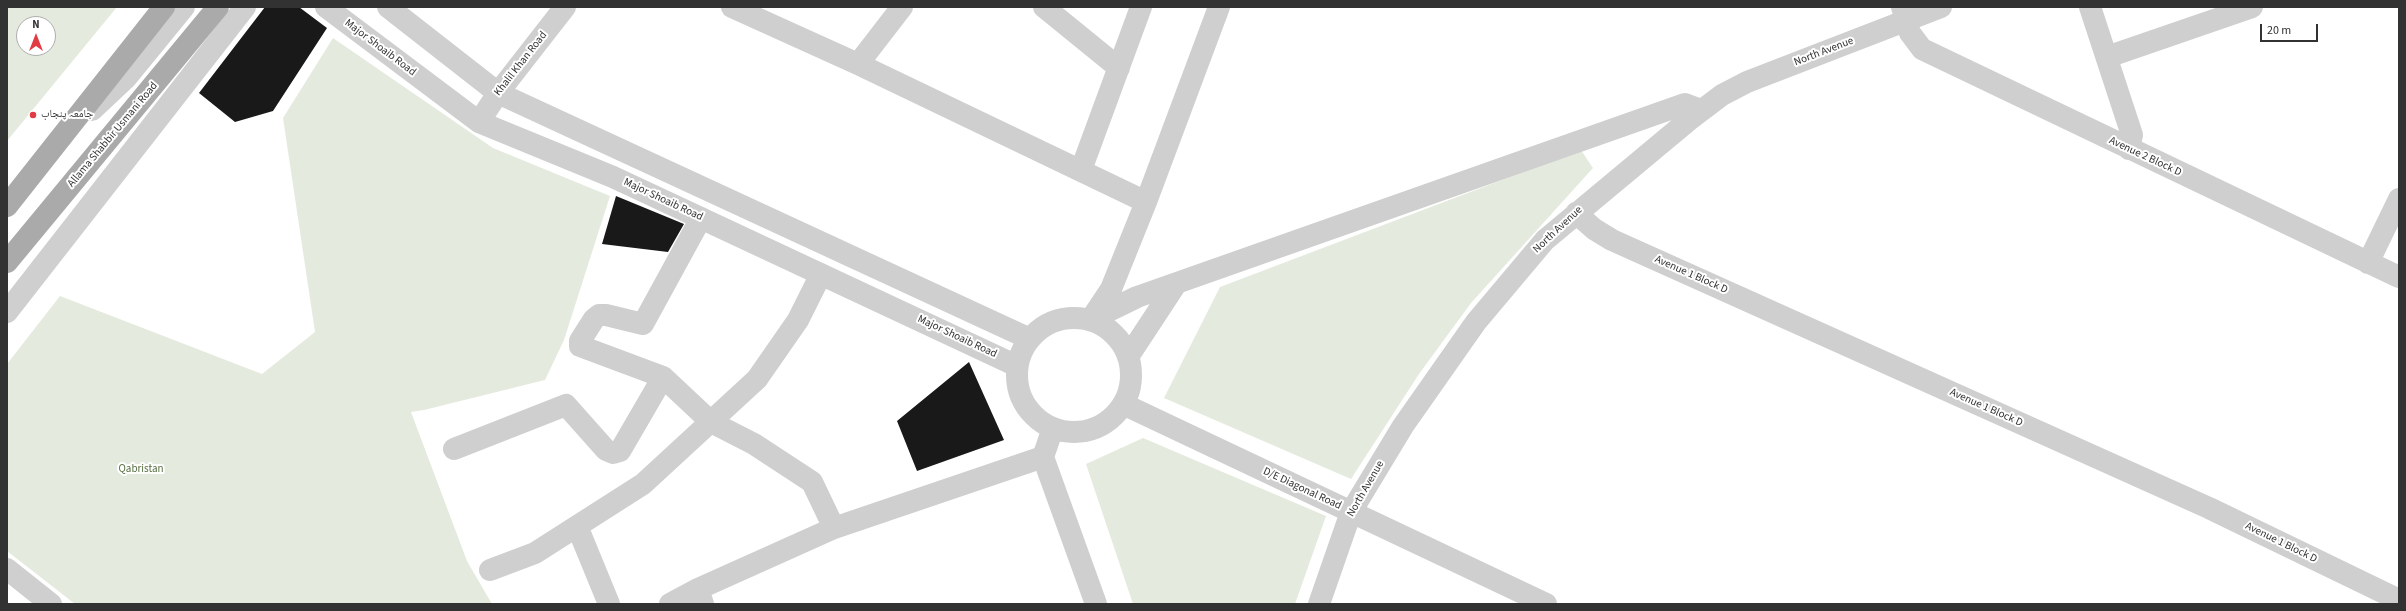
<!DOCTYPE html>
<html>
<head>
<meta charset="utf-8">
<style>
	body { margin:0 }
	#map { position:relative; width:2406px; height:611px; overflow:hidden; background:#fff; font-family:"Source Sans 3",sans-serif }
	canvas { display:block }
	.frame { position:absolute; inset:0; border:8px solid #323232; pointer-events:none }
	.north { position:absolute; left:16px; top:16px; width:40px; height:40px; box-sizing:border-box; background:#fff; border:1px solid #adadad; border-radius:50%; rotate:0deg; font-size:11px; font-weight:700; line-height:16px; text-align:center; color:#323232 }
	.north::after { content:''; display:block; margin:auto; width:14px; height:18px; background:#e13b43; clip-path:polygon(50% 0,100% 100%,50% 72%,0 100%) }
	.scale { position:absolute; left:2260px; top:24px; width:58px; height:18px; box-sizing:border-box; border:2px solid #323232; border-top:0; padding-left:5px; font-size:12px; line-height:14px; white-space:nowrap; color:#323232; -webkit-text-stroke:3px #fff; paint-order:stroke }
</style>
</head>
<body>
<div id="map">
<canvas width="2406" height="611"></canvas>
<div class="frame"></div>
<div class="north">N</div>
<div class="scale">20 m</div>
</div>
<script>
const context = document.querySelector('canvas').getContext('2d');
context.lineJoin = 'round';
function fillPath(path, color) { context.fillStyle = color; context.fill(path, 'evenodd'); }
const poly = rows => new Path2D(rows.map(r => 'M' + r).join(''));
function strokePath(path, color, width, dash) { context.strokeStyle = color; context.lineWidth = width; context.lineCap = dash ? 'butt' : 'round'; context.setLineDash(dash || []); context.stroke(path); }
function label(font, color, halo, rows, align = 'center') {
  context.font = font + ' "Source Sans 3","Noto Naskh Arabic",sans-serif'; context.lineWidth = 4; context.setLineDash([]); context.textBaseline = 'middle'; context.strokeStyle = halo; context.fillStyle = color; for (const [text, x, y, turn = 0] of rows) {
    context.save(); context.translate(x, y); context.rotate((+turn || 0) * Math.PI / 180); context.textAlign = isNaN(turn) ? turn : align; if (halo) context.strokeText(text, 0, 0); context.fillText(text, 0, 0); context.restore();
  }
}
const green = poly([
	[7,7,117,7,7,141],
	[24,24,48,24,48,48,24,48],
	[333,38,493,148,610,196,564,340,545,380,424,410,411,412,467,561,492,604,75,604,7,551,7,364,60,296,262,374,315,332,283,118],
	[1581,150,1593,168,1471,303,1419,374,1351,479,1164,398,1220,287],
	[1143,438,1326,516,1295,604,1133,604,1086,464]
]);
const building = poly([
	[265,7,299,7,327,28,273,111,235,122,199,93],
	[616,196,684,224,668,252,602,244],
	[969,362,1004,440,917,471,897,421]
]);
const minor = poly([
	[326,7,479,122,613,177,1017,366],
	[388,7,498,93,1030,339],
	[732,7,858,64,1146,202],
	[1044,7,1119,68],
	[1902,7,1910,33,1922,49,2399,277],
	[2090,7,2132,135,2129,149],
	[2107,57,2252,7],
	[858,64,902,7],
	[92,110,126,78,184,7],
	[479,122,498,93,565,7],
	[1081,170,1141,7],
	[1576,213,1594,229,1612,240,2209,508,2399,600],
	[701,218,643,324,606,315,599,315,594,319,580,341,580,346,663,377,711,422,754,444,812,482,834,528],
	[2368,263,2399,199],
	[7,312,245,7],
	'1017 375a57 57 0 1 1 114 0a57 57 0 1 1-114 0Z',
	[1091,319,1111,289,1146,202,1219,7],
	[1090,320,1137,297,1676,107,1685,104,1701,110],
	[1128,357,1176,284],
	[1123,404,1546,604],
	[454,449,566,405,606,450,613,453,620,451,663,377],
	[1043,457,1096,604],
	[577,526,609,604],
	[7,569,51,604],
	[490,570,535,553,643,484,757,379,798,320,821,274],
	[670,604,698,589],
	[703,604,698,589,834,528,1043,457,1053,428],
	[1319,604,1351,512,1403,426,1476,322,1545,240,1689,120,1722,95,1747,82,1941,7]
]);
const major = poly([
	[7,206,164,7],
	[7,262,218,7]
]);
const markers = [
	[33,115,4,"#e13b43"]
];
const streetNames = [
	["Major Shoaib Road",380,48,37],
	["North Avenue",1824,52,-21],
	["Khalil Khan Road",521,64,-52],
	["Allama Shabbir Usmani Road",113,135,-50],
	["Avenue 2 Block D",2145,157,25],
	["Major Shoaib Road",663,200,25],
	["North Avenue",1558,230,-43],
	["Avenue 1 Block D",1691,275,24],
	["Major Shoaib Road",957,337,25],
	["Avenue 1 Block D",1986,408,24],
	["D/E Diagonal Road",1302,489,25],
	["North Avenue",1366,489,-60],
	["Avenue 1 Block D",2281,543,26]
];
const poiNames = [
	["جامعہ پنجاب",41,115]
];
const parkNames = [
	["Qabristan",141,470]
];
fillPath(green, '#e4ebde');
fillPath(building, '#191919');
strokePath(minor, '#cfcfcf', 22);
strokePath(major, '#aaa', 22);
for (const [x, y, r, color] of markers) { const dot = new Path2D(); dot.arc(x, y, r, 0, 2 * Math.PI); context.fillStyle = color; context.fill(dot); strokePath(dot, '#fff', 1.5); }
label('11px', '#323232', '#fff', streetNames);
label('11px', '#323232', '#fff', poiNames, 'left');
label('11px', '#546d3f', '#fff', parkNames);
</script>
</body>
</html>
